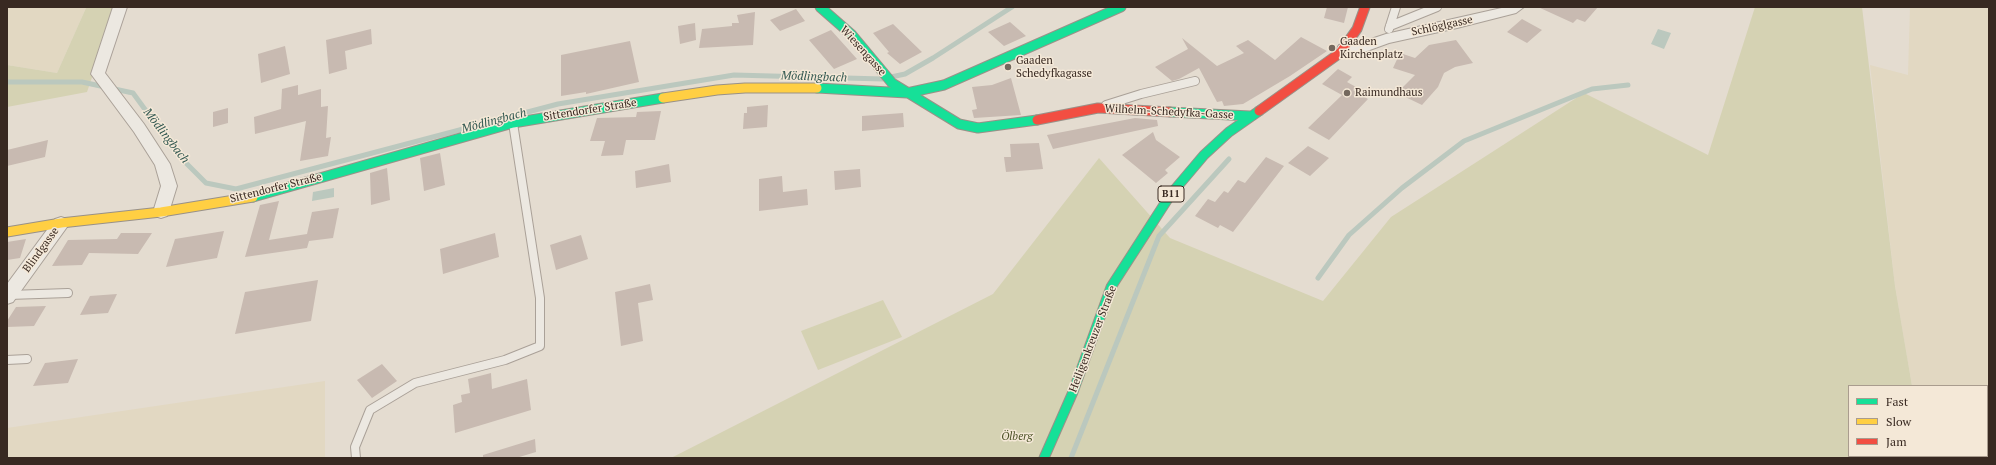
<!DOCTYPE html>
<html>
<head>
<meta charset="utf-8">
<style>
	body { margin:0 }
	#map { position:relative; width:1996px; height:465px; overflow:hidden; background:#e4dcd0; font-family:"PT Serif",serif }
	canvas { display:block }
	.frame { position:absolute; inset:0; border:8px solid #382921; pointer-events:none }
	.legend { position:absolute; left:1848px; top:385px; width:140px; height:72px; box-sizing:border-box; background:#f4e8d7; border:1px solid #a99c8e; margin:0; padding:5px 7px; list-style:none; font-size:12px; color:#382921 }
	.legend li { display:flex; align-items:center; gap:8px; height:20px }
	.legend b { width:20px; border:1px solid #a99c8e }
</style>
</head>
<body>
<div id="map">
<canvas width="1996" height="465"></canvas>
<div class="frame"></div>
<ul class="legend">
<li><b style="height:5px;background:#16e098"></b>Fast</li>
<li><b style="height:5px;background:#ffcf43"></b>Slow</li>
<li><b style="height:5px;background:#f24e42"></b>Jam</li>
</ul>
</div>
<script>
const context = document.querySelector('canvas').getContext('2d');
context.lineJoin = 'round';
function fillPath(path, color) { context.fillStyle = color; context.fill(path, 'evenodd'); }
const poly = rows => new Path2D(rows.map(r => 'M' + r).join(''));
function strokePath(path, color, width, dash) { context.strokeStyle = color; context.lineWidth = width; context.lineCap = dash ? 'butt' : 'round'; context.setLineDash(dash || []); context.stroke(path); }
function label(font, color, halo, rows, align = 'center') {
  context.font = font + ' "PT Serif",serif'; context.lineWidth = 3; context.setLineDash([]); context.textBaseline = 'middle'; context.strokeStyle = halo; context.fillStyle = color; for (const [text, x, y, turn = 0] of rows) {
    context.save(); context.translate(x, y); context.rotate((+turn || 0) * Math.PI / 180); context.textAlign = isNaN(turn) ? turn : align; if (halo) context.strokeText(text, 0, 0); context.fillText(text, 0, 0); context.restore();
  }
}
const farmland = poly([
	[7,7,92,7,86,8,57,73,7,65],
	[1910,7,1989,7,1989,458,1924,458,1923,456,1987,456,1987,386,1912,386,1895,286,1870,65,1908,75],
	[325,381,325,458,7,458,7,428]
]);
const green = poly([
	[92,7,116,7,87,92,7,107,7,65,57,73,86,8],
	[1755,7,1862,7,1895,286,1912,386,1849,386,1849,456,1923,456,1924,458,671,458,993,294,1099,158,1170,238,1323,301,1391,217,1584,93,1708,155],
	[883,300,902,337,818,370,801,331]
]);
const water = poly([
	[1658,29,1671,33,1664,49,1651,44],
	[334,188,334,197,312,201,313,192]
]);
const stream = poly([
	[891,77,905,74,933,58,1012,7],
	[7,82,82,82,133,93,179,156,206,183,236,189,558,104,734,75,883,79],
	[1318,278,1349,235,1402,188,1464,141,1592,89,1628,85],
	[1071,458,1159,236,1229,159]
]);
const building = poly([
	[1327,7,1348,7,1344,23,1324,18],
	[1538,7,1598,7,1585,22,1577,19,1573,23],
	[796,9,805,21,780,31,770,20],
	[755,12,753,45,699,48,702,29,732,26,732,23,739,23,737,15],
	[1522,19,1542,30,1527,43,1507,32],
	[1010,22,1026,36,1004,46,988,32],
	[695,23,696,40,680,44,678,26],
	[893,24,922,52,900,64,887,53,889,52,873,33],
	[371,29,372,44,345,51,347,69,329,74,326,40],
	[831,30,857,59,834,69,809,40],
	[1301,37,1327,51,1290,76,1243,104,1224,106,1222,101,1217,102,1199,68,1179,79,1172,81,1155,67,1188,49,1182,38,1217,66,1244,53,1236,46,1248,40,1275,60],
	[1456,40,1473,63,1455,67,1444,73,1438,87,1422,105,1397,93,1415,75,1393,68,1400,53,1415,58,1429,45],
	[630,41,639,82,586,94,586,92,561,96,561,55],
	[285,46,290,74,261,83,258,54],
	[1338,69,1352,77,1347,82,1356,87,1353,90,1368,99,1329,140,1308,128,1342,95,1322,84],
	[1011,78,1021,115,974,118,972,110,977,109,972,87,992,85],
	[298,85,298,95,321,89,321,107,328,106,326,138,331,137,328,156,300,161,306,121,255,134,254,117,281,109,282,89],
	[768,105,767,127,743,129,744,113,747,113,747,107],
	[228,108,228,123,213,127,213,112],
	[661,111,655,140,626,140,623,155,601,156,605,141,590,141,597,118,636,117,637,112],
	[903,113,904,127,862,131,862,116],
	[1135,118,1157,120,1158,126,1053,149,1047,135],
	[1153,132,1156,140,1180,157,1165,170,1168,173,1156,183,1122,155],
	[48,140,45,157,7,166,7,150],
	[1039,143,1043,169,1006,172,1004,157,1011,157,1010,144],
	[1308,146,1329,158,1310,176,1288,163],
	[440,153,445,185,424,191,420,158],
	[1266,157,1284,166,1233,232,1220,225,1218,228,1195,216,1208,199,1215,202,1224,191,1228,193,1238,180,1245,183],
	[669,164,671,182,636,188,635,171],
	[387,168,390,200,371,205,370,173],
	[860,169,861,187,835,190,834,171],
	[782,176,783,192,807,189,808,205,759,211,759,179],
	[279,201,269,240,307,234,312,212,339,208,333,238,309,241,307,248,245,257,260,205],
	[224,231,217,258,166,267,175,239],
	[121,233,152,233,138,254,89,253,82,265,52,266,68,240,117,239],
	[495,233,499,257,443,274,440,249],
	[581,235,588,259,556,270,550,245],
	[26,239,20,258,7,260,7,242],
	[318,280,311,321,235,334,245,292],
	[650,284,653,300,638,303,643,341,621,346,615,292],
	[117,294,108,313,80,315,90,296],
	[46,306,34,326,7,327,7,321,16,307],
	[78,359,68,383,33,386,45,363],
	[382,364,397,381,372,398,357,380],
	[491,373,492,389,527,379,531,410,455,433,453,405,462,402,461,395,470,393,468,379],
	[535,439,536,452,516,458,483,458,483,455]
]);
const lane = poly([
	[1390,26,1437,7],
	[1389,29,1396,7],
	[1106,105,1141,94,1195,81],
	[9,295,68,293],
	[7,360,27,359],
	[356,458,355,447,370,410,415,383,505,360,540,346,540,298,513,123]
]);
const street = poly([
	[113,7,127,7,105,73,144,124,170,164,177,186,169,212,167,216,161,218,155,216,153,212,161,186,155,165,134,132,91,74,113,7],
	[1506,7,1524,7,1516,13,1457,28,1389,43,1367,51,1344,53,1339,51,1337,48,1339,45,1344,43,1365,41,1386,34,1506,7],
	[61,217,67,219,69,223,67,227,13,302,7,304,7,284,55,219,61,217]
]);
const fast = poly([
	[820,7,852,35,892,83,959,124,978,128,1037,120],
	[817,88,907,93,944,85,1121,7],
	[1170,112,1250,116],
	[253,197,513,123,663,98],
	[1044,458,1073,392,1111,287,1171,194,1204,155,1229,132,1259,111]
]);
const slow = poly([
	[663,98,717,90,745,88,817,88],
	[7,232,61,223,161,212,253,197]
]);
const jam = poly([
	[1259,111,1340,53,1357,29,1365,7],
	[1037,120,1098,108,1170,112]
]);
const markers = [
	[1332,48,4,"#74685e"],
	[1008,67,4,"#74685e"],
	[1347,93,4,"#74685e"]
];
const shields = [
	[1171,194,26]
];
const shieldNames = [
	["B11",1171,194]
];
const streetNames = [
	["Schlöglgasse",1442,26,-12],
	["Wiesengasse",863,51,48],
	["Sittendorfer Straße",590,110,-9],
	["Wilhelm-Schedyfka-Gasse",1169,112,3],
	["Sittendorfer Straße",276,188,-14],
	["Blindgasse",41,250,-54],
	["Heiligenkreuzer Straße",1093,339,-69]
];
const poiNames = [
	["Gaaden",1340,42],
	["Kirchenplatz",1340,55],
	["Gaaden",1016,61],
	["Schedyfkagasse",1016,74],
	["Raimundhaus",1355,93]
];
const parkNames = [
	["Ölberg",1017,437]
];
const waterNames = [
	["Mödlingbach",814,77,2],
	["Mödlingbach",494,121,-15],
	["Mödlingbach",166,136,52]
];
fillPath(farmland, '#e2d8c2');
fillPath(green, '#d5d2b3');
fillPath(water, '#bbc8be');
strokePath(stream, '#bbc8be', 5);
fillPath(building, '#c8bab1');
strokePath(lane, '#aaa198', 10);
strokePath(street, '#aaa198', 2);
strokePath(fast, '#999188', 11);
strokePath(slow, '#999188', 11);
strokePath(jam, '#999188', 11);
strokePath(lane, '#ece8e1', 8);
fillPath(street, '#ece8e1');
strokePath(fast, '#16e098', 9);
strokePath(slow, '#ffcf43', 9);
strokePath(jam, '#f24e42', 9);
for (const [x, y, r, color] of markers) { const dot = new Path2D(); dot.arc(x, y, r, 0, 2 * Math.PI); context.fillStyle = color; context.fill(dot); strokePath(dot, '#f4e8d7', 1.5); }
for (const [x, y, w] of shields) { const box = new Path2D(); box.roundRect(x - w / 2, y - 8, w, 16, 3); context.fillStyle = '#f4e8d7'; context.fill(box); strokePath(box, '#382921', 1); }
label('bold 10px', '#382921', null, shieldNames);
label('11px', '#382921', '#f4e8d7', streetNames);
label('11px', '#382921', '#f4e8d7', poiNames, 'left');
label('italic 11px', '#4d5328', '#f4e8d7', parkNames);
label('italic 12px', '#315750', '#f4e8d7', waterNames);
</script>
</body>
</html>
